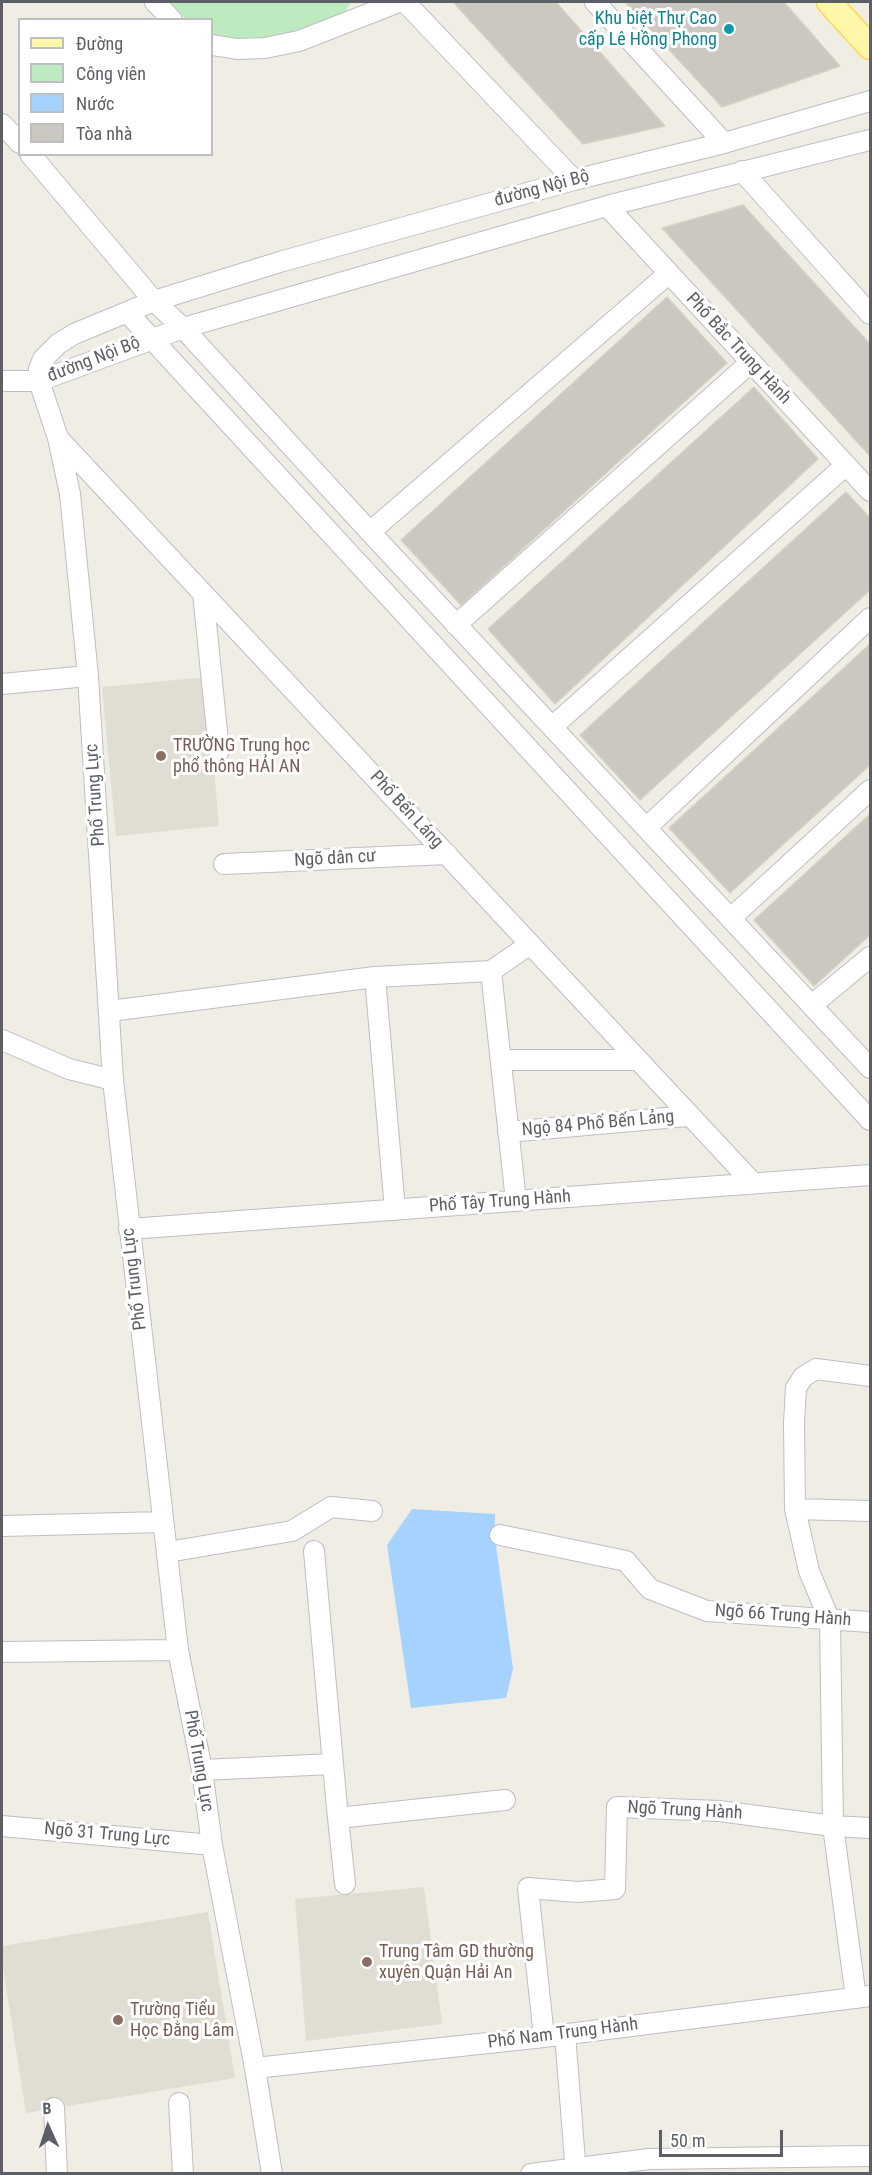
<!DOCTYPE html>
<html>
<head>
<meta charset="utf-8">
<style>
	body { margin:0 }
	#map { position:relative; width:872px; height:2175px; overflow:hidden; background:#f0eee4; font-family:"Roboto Condensed",sans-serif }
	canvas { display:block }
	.frame { position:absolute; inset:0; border:3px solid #5c6066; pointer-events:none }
	.legend { position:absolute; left:18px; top:18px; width:195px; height:138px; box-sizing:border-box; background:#fff; border:2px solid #bebfc2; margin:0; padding:8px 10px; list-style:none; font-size:18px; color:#5c6066 }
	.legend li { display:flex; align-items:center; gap:12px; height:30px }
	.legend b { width:30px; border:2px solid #bebfc2 }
	.north { position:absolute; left:18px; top:2097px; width:60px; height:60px; -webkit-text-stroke:4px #fff; paint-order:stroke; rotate:357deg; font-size:16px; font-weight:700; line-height:24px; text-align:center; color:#5c6066 }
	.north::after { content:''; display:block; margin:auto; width:21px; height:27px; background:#5c6066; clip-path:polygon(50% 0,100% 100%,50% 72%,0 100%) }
	.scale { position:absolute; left:659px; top:2130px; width:124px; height:27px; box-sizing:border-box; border:3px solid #5c6066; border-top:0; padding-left:8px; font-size:18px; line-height:21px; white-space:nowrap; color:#5c6066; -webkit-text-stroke:4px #fff; paint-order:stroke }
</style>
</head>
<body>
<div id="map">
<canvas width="872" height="2175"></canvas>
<div class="frame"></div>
<ul class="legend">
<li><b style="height:8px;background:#fff7aa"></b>Đường</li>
<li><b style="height:16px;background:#beeac1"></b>Công viên</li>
<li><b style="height:16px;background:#a5d2ff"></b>Nước</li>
<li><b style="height:16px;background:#cbc8c1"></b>Tòa nhà</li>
</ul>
<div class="north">B</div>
<div class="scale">50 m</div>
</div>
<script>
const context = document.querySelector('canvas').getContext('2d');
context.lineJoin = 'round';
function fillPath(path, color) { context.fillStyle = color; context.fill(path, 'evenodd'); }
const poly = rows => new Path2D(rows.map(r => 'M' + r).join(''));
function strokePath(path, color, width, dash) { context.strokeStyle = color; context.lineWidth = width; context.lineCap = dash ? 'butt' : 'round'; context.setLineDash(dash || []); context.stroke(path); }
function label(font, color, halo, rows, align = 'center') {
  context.font = font + ' "Roboto Condensed",sans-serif'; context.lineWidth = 6; context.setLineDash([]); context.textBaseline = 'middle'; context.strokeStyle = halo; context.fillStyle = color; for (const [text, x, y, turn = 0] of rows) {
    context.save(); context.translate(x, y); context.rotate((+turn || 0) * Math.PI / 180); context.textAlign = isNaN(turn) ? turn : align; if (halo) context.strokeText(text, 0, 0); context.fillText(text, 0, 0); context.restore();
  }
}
const education = poly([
	[206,677,219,826,116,836,102,687],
	[424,1887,442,2024,306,2041,295,1899],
	[208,1912,235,2078,26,2113,2,1962,2,1946]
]);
const green = poly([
	[170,2,351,2,343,16,315,29,266,42,212,40,212,20,186,19]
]);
const water = poly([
	[412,1509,495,1514,495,1538,513,1669,506,1698,411,1708,387,1545]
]);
const building = poly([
	[453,2,556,2,665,126,583,144,453,2],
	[625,2,784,2,840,66,722,107,625,2],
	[743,205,870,344,870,456,662,228,743,205],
	[667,297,727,363,461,605,401,540,667,297],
	[754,387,818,459,555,704,488,629,754,387],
	[846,492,870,518,870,590,640,800,580,735,846,492],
	[870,644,870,765,730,893,669,828,870,644],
	[870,814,870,935,814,986,754,920,870,814]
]);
const minor = poly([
	[155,2,172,20],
	[405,2,574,180],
	[595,2,724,143],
	[212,45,237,49,265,48,299,41,399,2],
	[2,124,20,143],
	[30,154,154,301,183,328,370,532,870,1068],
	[742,171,870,314],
	[607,206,870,491],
	[127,312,870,1120],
	[2,381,39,381,183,328,607,206,870,140],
	[58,438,753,1183],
	[370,532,668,274],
	[203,593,219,751],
	[456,625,751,362],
	[2,684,88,676],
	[552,727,846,465],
	[646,828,870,618],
	[224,864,447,854],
	[731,918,870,790],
	[491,971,516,1201],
	[812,1005,870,957],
	[110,1011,375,977],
	[2,1040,69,1069,113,1080],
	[501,1060,636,1060],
	[508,1132,688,1116],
	[395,1210,375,977,491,971,529,945],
	[129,1229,870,1175],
	[795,1509,870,1511],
	[2,1526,163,1522],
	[500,1535,626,1561,650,1589,707,1611,870,1622],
	[168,1552,292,1531,331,1507,372,1511],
	[2,1652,178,1650],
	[333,1764,338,1818,505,1800],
	[202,1770,333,1764,314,1551],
	[338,1818,345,1884],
	[2,1826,212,1845],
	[856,1998,833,1826,830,1621,809,1571,795,1509,794,1423,796,1388,803,1377,816,1369,870,1376],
	[565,2034,576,2174],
	[544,2037,528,1888,578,1892,615,1889,617,1807,719,1811,833,1826,870,1828],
	[255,2068,544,2037,870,1996],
	[179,2103,183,2174],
	[54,2108,57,2174],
	[272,2174,255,2068,212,1845,202,1770,178,1650,113,1080,88,676,70,494,58,438,39,381,39,369,43,359,58,344,74,334,154,301,283,261,574,180,724,143,870,101],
	[531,2174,649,2159,870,2156]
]);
const major = poly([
	[829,2,870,47]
]);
const markers = [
	[729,29,6,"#0f9aa8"],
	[161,756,6,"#8d6e63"],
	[367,1962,6,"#8d6e63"],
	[118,2020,6,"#8d6e63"]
];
const cultureNames = [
	["Khu biệt Thự Cao",717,19],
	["cấp Lê Hồng Phong",717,40]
];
const streetNames = [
	["đường Nội Bộ",542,189,-15],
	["Phố Bắc Trung Hành",738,349,47],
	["đường Nội Bộ",94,360,-21],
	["Phố Trung Lực",96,795,-94],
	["Phố Bến Láng",406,810,47],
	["Ngõ dân cư",335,859,-3],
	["Ngộ 84 Phố Bến Lảng",598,1124,-5],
	["Phố Tây Trung Hành",500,1202,-4],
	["Phố Trung Lực",135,1279,-97],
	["Ngõ 66 Trung Hành",783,1616,4],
	["Phố Trung Lực",198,1761,80],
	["Ngõ Trung Hành",685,1811,3],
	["Ngõ 31 Trung Lực",107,1835,5],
	["Phố Nam Trung Hành",563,2034,-7]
];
const educationNames = [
	["TRƯỜNG Trung học",173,746],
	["phổ thông HẢI AN",173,767],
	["Trung Tâm GD thường",379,1952],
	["xuyên Quận Hải An",379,1973],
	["Trường Tiểu",130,2010],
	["Học Đằng Lâm",130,2031]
];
fillPath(education, '#e0ded3');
fillPath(green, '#beeac1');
fillPath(water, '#a5d2ff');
fillPath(building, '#cbc8c1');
strokePath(building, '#d6d1c1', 1.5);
strokePath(minor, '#bcbec4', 22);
strokePath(major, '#ffd94e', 27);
strokePath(minor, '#fff', 20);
strokePath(major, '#fff7aa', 24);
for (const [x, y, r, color] of markers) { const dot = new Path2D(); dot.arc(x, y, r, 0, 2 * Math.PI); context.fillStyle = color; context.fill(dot); strokePath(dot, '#fff', 2); }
label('18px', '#0d838f', '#fff', cultureNames, 'right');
label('18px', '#5c6066', '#fff', streetNames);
label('18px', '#785e54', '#fff', educationNames, 'left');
</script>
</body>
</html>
